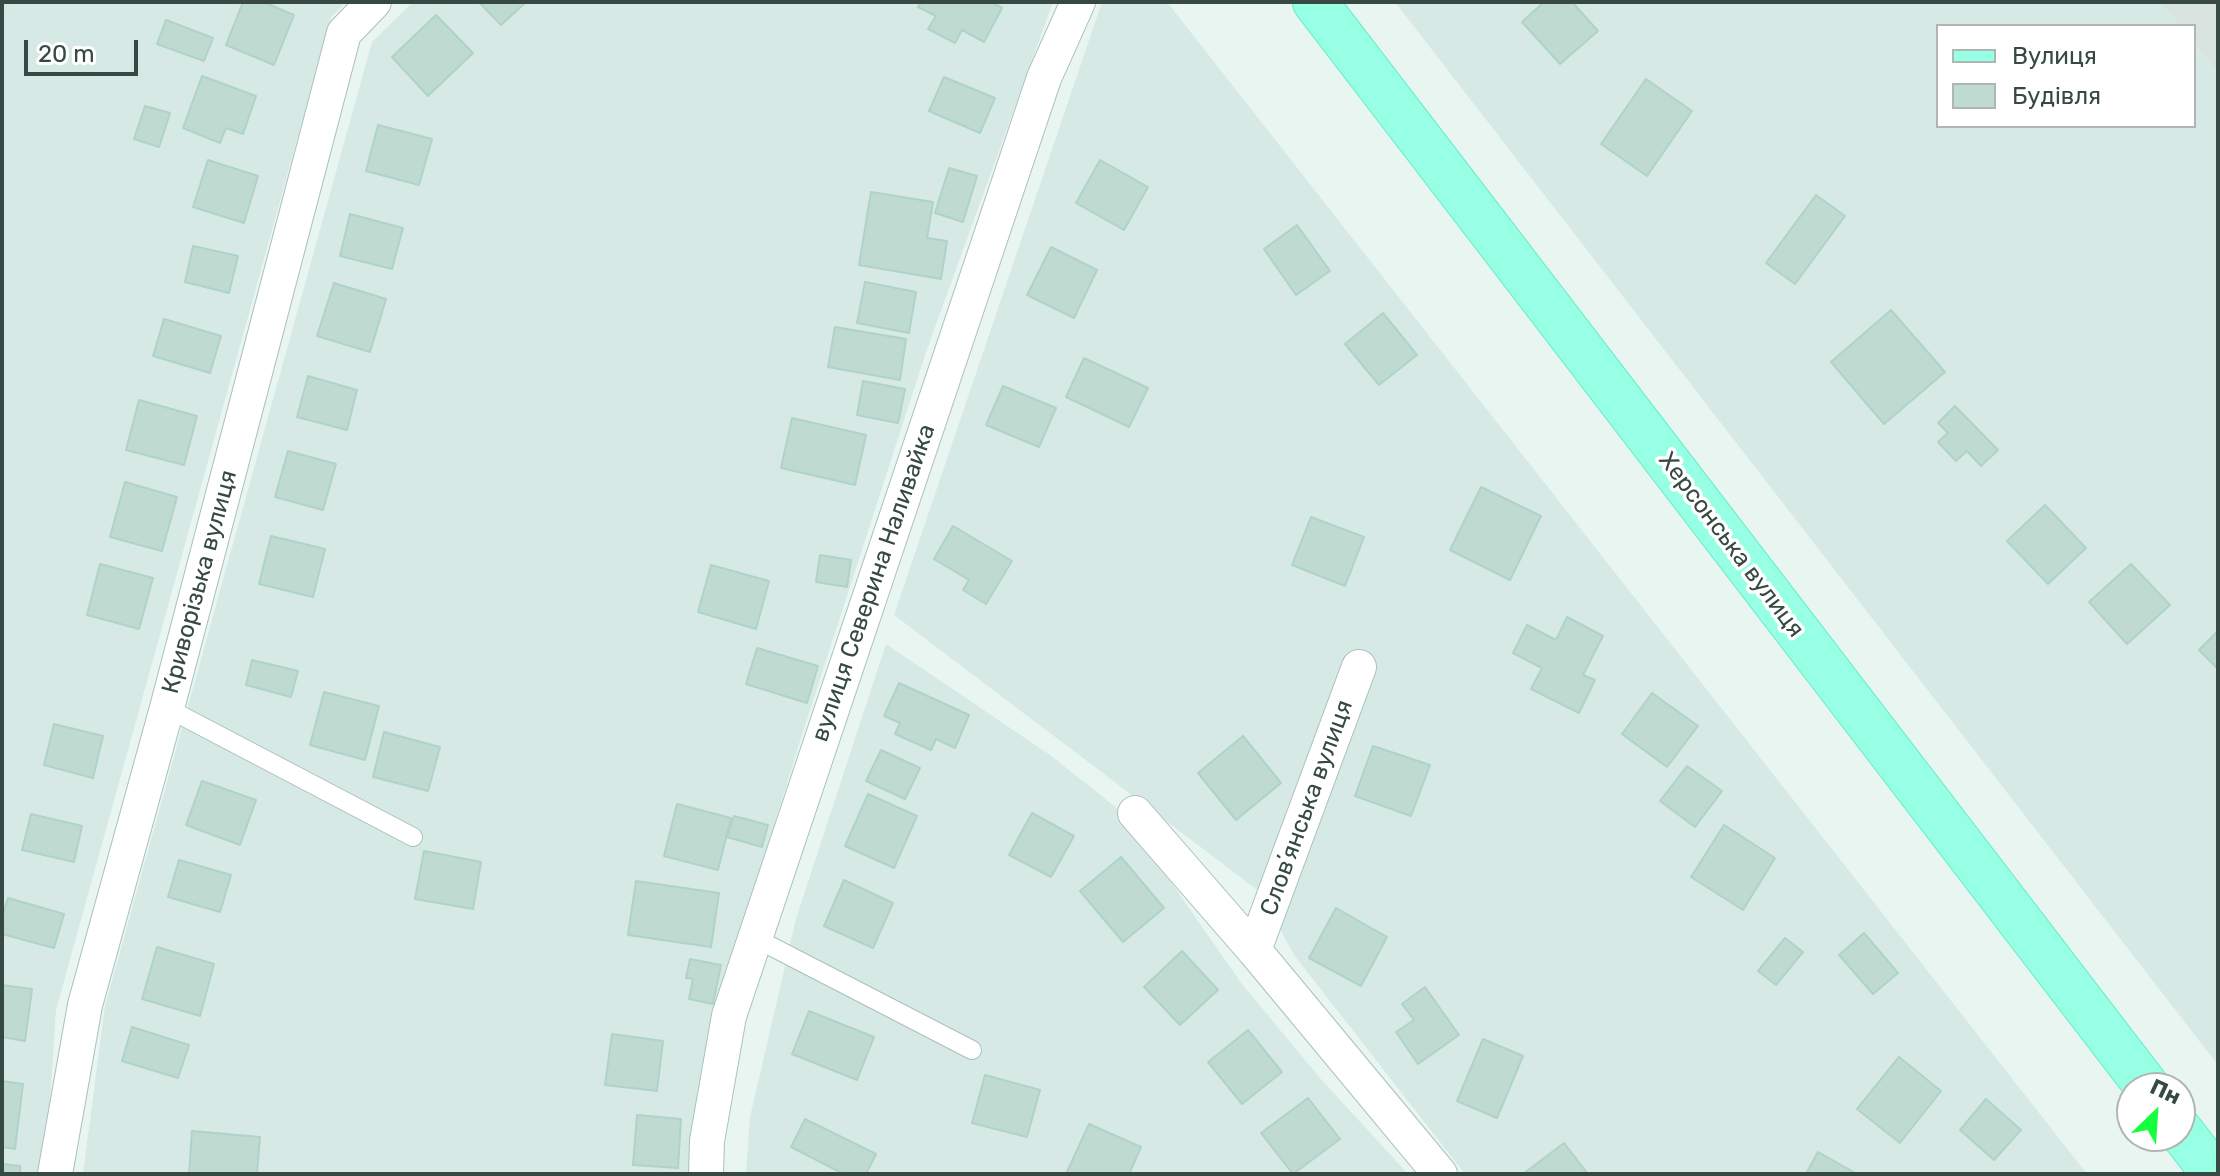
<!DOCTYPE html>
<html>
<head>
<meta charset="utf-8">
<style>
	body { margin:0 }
	#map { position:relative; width:2220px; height:1176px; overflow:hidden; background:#e8f5f1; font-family:Rubik,sans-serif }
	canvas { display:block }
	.frame { position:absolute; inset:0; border:4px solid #364942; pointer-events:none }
	.legend { position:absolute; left:1936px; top:24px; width:260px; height:104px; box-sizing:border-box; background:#fff; border:2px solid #afb6b3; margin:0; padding:10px 14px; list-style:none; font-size:24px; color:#364942 }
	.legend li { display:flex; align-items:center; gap:16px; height:40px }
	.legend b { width:40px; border:2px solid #afb6b3 }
	.north { position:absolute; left:2116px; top:1072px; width:80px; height:80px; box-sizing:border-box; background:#fff; border:2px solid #afb6b3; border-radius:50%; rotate:25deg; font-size:22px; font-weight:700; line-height:32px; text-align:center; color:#364942 }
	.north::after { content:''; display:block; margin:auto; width:28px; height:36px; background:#15ff3d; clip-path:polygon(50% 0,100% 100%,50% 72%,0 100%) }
	.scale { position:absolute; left:24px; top:40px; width:114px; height:36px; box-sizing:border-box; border:4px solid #364942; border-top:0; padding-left:10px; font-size:24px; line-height:28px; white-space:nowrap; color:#364942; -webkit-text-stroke:6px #fff; paint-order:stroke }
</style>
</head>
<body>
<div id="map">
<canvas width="2220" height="1176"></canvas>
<div class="frame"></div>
<ul class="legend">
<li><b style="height:10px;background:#97ffe4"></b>Вулиця</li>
<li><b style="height:22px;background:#bfdbd1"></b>Будівля</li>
</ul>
<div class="north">Пн</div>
<div class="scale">20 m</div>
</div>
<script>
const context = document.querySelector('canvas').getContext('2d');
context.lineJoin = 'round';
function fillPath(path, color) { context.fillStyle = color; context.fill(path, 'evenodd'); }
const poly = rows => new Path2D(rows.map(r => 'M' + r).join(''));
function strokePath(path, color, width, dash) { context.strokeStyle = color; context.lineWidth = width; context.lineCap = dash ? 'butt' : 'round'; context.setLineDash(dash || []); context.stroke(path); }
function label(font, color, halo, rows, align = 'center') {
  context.font = font + ' Rubik,sans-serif'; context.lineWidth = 7; context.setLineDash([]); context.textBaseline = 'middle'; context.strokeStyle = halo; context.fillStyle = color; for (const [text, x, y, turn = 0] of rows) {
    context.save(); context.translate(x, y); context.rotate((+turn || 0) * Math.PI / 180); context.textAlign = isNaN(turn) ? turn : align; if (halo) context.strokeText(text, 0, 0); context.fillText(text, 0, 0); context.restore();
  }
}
const residential = poly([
	[2,2,346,2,331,17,56,1010,45,1174,2,1174],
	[413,2,1053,2,926,352,799,744,711,1031,691,1174,83,1174,105,1006,372,42],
	[1102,2,1167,2,2087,1174,1465,1174,1294,955,1260,892,894,615],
	[1395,2,2161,2,2180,26,1938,26,1938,126,2194,126,2194,43,2218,73,2218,1065],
	[886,644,1050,755,1123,813,1241,983,1319,1077,1408,1174,746,1174,750,1117,796,919]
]);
const industrial = poly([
	[2161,2,2218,2,2218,73,2194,43,2194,26,2180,26]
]);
const building = poly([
	[243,2,263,2,294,15,274,65,226,45,243,2],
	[479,2,526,2,501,25,479,2],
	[921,2,991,2,1002,8,984,42,962,30,955,43,928,29,936,16,918,7,921,2],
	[1544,2,1572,2,1598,31,1560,64,1522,22,1544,2],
	[436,15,473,53,428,96,392,57,436,15],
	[166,20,213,38,204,61,157,44,166,20],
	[202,76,256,96,243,134,226,128,220,143,183,128,202,76],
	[944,77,995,98,980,133,929,111,944,77],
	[1646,79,1692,111,1647,176,1601,144,1646,79],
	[145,106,170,113,159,147,134,139,145,106],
	[378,125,432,139,419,185,366,171,378,125],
	[208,160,258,176,244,223,193,207,208,160],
	[1100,160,1148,187,1124,230,1076,203,1100,160],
	[949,168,977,176,963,222,935,213,949,168],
	[871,192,933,202,927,238,947,241,941,279,859,265,871,192],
	[1816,195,1845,216,1795,284,1766,263,1816,195],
	[350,214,403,228,392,269,340,256,350,214],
	[1297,225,1330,271,1296,295,1264,249,1297,225],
	[193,246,238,256,229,293,185,282,193,246],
	[1051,247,1097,270,1074,318,1027,295,1051,247],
	[865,282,916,292,909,333,857,323,865,282],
	[334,283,386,299,370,352,317,336,334,283],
	[1891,310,1945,372,1884,424,1831,362,1891,310],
	[1383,313,1417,355,1379,385,1345,344,1383,313],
	[164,319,221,336,210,373,153,356,164,319],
	[835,327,906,339,900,380,828,367,835,327],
	[1084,358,1148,388,1129,427,1066,397,1084,358],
	[308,376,357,390,347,430,297,417,308,376],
	[863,381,905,389,898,423,857,415,863,381],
	[1003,386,1056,408,1039,447,986,425,1003,386],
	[139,400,197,416,184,465,126,450,139,400],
	[1955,406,1998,450,1981,466,1967,451,1956,461,1938,442,1948,433,1938,423,1955,406],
	[792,418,866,435,855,485,781,468,792,418],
	[288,451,336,464,323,510,275,497,288,451],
	[125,482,177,497,162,551,110,537,125,482],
	[1481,487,1541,516,1510,580,1450,550,1481,487],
	[2045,505,2086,548,2048,584,2007,541,2045,505],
	[1311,517,1364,537,1345,586,1292,565,1311,517],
	[953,526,1012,561,986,604,963,590,969,580,934,559,953,526],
	[271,536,325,549,313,597,259,584,271,536],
	[820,555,851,560,847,587,816,582,820,555],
	[100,564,153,578,139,629,87,615,100,564],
	[2131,564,2170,605,2127,644,2089,602,2131,564],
	[711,565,769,581,756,629,698,612,711,565],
	[1567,617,1603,636,1583,675,1595,680,1579,713,1531,689,1542,668,1513,653,1527,625,1556,640,1567,617],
	[2218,631,2218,669,2199,650,2218,631],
	[757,648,818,666,807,703,746,684,757,648],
	[252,660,298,671,291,697,246,685,252,660],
	[899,683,969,715,955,748,936,739,931,750,895,734,900,723,884,716,899,683],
	[324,692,379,706,365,760,310,745,324,692],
	[1652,693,1698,726,1667,767,1622,734,1652,693],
	[54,724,103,736,93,778,44,765,54,724],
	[384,732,440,747,428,791,373,777,384,732],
	[1243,736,1281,783,1236,820,1198,773,1243,736],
	[1373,746,1430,765,1411,816,1355,796,1373,746],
	[881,750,920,768,905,799,866,781,881,750],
	[1687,766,1722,791,1695,827,1660,801,1687,766],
	[202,781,256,800,240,845,186,825,202,781],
	[868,794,917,816,894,868,845,846,868,794],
	[677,804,731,818,718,870,664,856,677,804],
	[1032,813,1074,836,1051,877,1009,855,1032,813],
	[31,814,82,826,74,862,22,850,31,814],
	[734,816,768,825,762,847,727,837,734,816],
	[1724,825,1775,858,1743,910,1691,877,1724,825],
	[424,851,481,862,473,909,415,899,424,851],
	[1121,857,1164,908,1123,942,1080,891,1121,857],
	[179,860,231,875,220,912,168,897,179,860],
	[844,880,893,903,873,948,824,926,844,880],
	[636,881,719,893,711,947,628,935,636,881],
	[8,898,64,914,54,948,2,934,2,917,8,898],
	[1336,908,1387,937,1361,986,1309,958,1336,908],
	[1864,933,1898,973,1873,994,1839,955,1864,933],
	[1785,938,1803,952,1776,985,1758,971,1785,938],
	[157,947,214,964,200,1016,142,999,157,947],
	[1182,951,1218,990,1180,1025,1144,987,1182,951],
	[690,959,721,965,713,1004,689,999,693,979,686,978,690,959],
	[2,985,32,989,25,1041,2,1037,2,985],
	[1425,987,1459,1035,1418,1064,1396,1032,1414,1020,1402,1004,1425,987],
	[809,1011,874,1037,857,1080,792,1054,809,1011],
	[132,1027,189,1045,178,1078,122,1061,132,1027],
	[1248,1030,1282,1072,1242,1104,1208,1062,1248,1030],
	[612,1034,663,1041,657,1091,605,1085,612,1034],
	[1483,1039,1523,1056,1497,1118,1457,1101,1483,1039],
	[1899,1057,1941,1091,1900,1143,1857,1109,1899,1057],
	[985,1075,1040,1090,1027,1137,972,1123,985,1075],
	[2,1081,23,1084,15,1149,2,1147,2,1081],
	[1308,1098,1340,1139,1293,1174,1261,1133,1308,1098],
	[1986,1099,2021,1130,1994,1160,1960,1130,1986,1099],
	[637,1115,681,1119,678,1168,633,1165,637,1115],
	[805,1119,876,1154,866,1174,844,1174,791,1147,805,1119],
	[1089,1124,1141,1147,1129,1174,1066,1174,1089,1124],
	[192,1131,260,1137,257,1174,189,1174,192,1131],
	[1564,1143,1588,1174,1523,1174,1564,1143],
	[1818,1152,1857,1174,1806,1174,1818,1152],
	[2,1164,20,1166,20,1174,2,1174,2,1164]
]);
const service = poly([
	[167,708,413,837],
	[755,938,972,1050]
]);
const minor = poly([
	[1359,667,1254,950,1440,1174],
	[1135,813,1254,950],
	[55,1174,85,1005,167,708,344,33,374,2],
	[706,1174,707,1141,729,1016,1044,78,1078,2]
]);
const primary = poly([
	[1315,2,2148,1088],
	[2180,1130,2214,1174]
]);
const streetNames = [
	["Херсонська вулиця",1731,545,53],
	["Криворізька вулиця",200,582,-75],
	["вулиця Северина Наливайка",874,583,-71],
	["Словʼянська вулиця",1307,808,-70]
];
fillPath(residential, '#d6e9e4');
fillPath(industrial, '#d9e4e0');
fillPath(building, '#bfdbd1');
strokePath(building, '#afd3c6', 2);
strokePath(service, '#aac1ba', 20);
strokePath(minor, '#aac1ba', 36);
strokePath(primary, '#5eedc5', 46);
strokePath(service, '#fff', 18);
strokePath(minor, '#fff', 34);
strokePath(primary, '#97ffe4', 44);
label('24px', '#364942', '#fff', streetNames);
</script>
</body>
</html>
